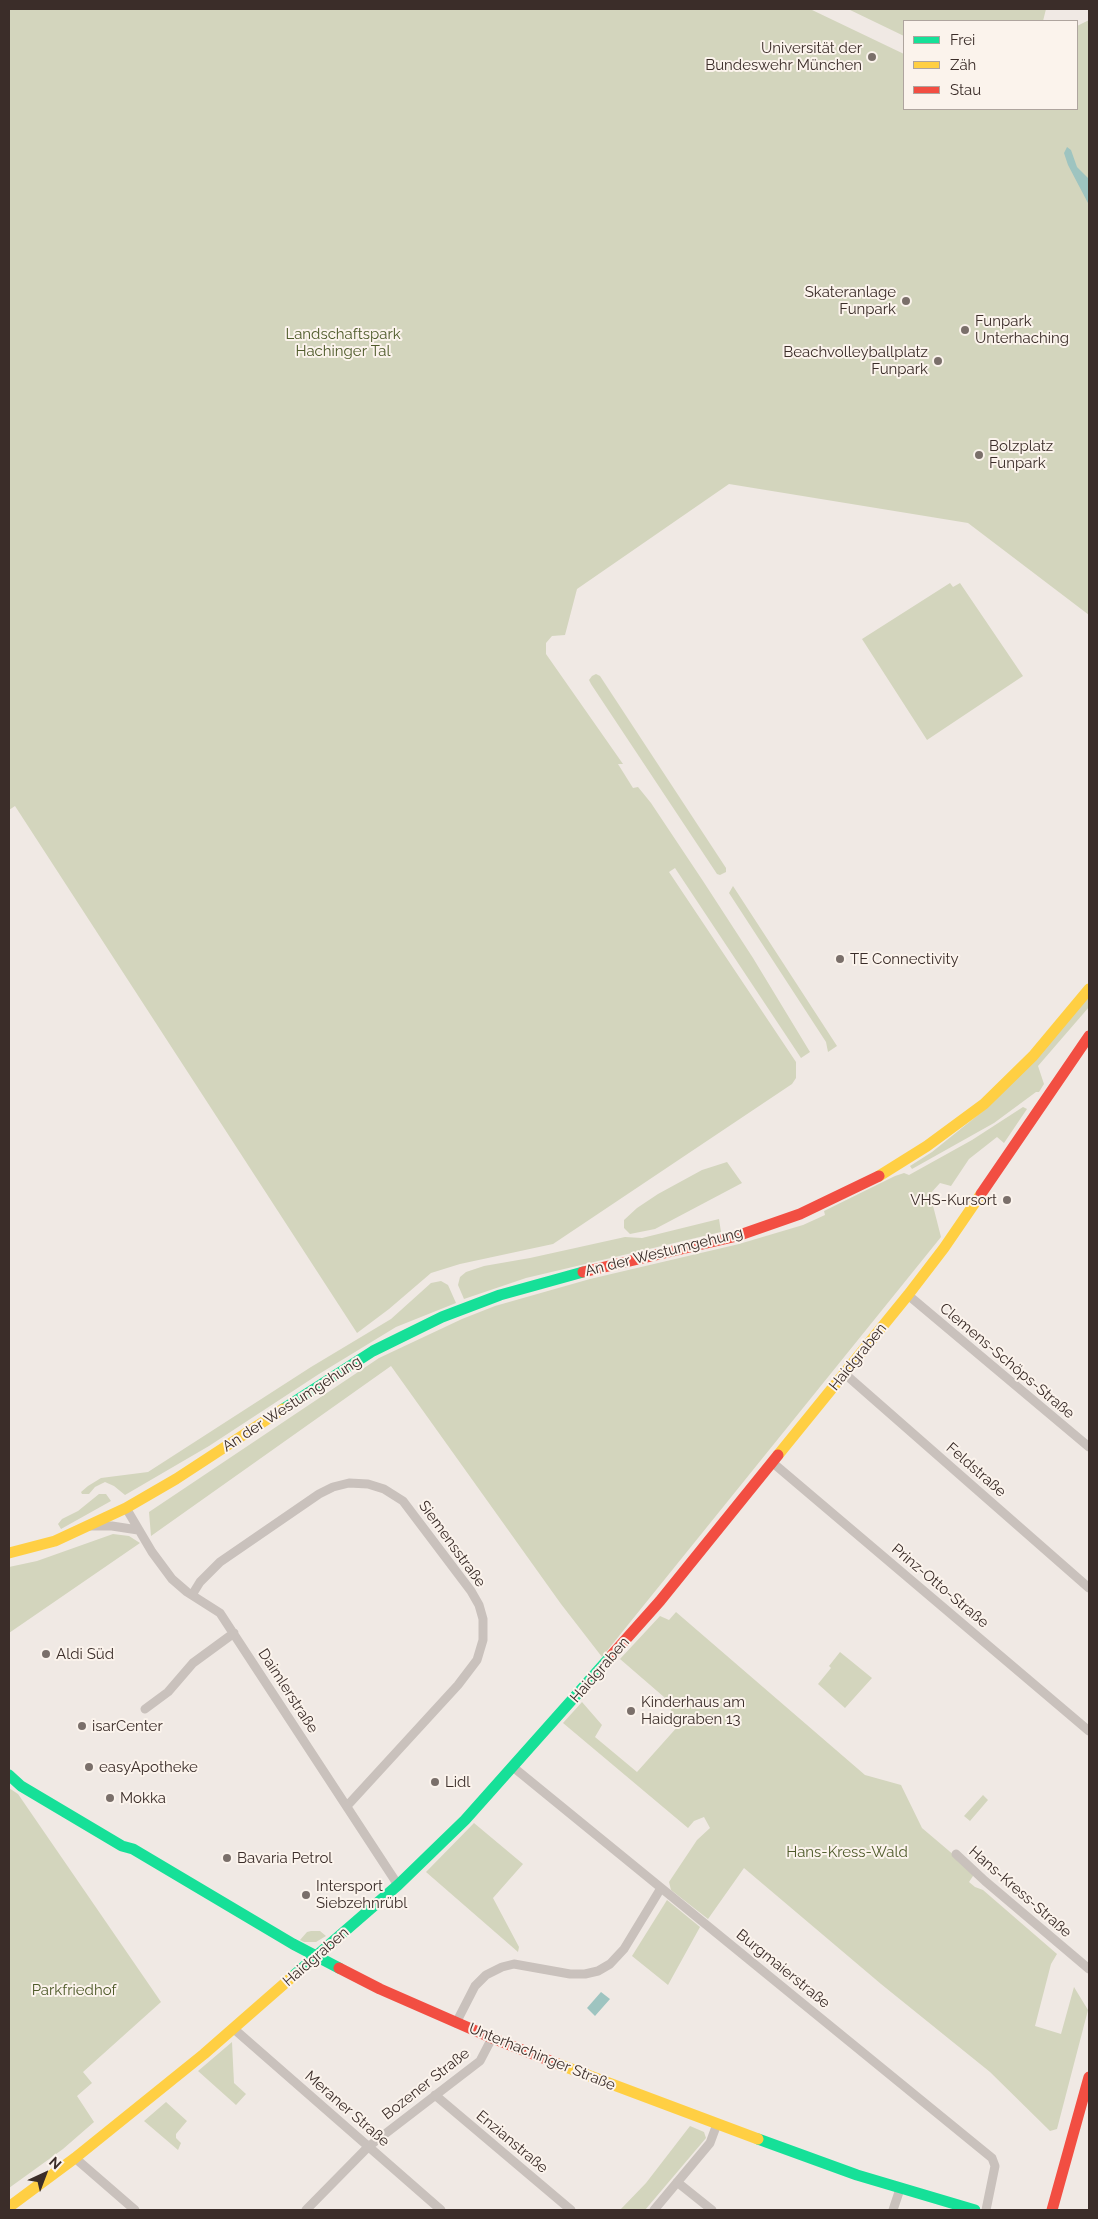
<!DOCTYPE html>
<html>
<head>
<meta charset="utf-8">
<style>
	body { margin:0 }
	#map { position:relative; width:1098px; height:2219px; overflow:hidden; background:#f0e9e4; font-family:Raleway,sans-serif }
	canvas { display:block }
	.frame { position:absolute; inset:0; border:10px solid #3b2d29; pointer-events:none }
	.legend { position:absolute; left:903px; top:20px; width:175px; height:90px; box-sizing:border-box; background:#fbf3ec; border:1px solid #aea49e; margin:0; padding:6px 9px; list-style:none; font-size:15px; color:#3b2d29 }
	.legend li { display:flex; align-items:center; gap:10px; height:25px }
	.legend b { width:25px; border:1px solid #aea49e }
	.north { position:absolute; left:20px; top:2149px; width:50px; height:50px; -webkit-text-stroke:4px #fbf3ec; paint-order:stroke; rotate:43deg; font-size:14px; font-weight:700; line-height:20px; text-align:center; color:#3b2d29 }
	.north::after { content:''; display:block; margin:auto; width:18px; height:22px; background:#3b2d29; clip-path:polygon(50% 0,100% 100%,50% 72%,0 100%) }
</style>
</head>
<body>
<div id="map">
<canvas width="1098" height="2219"></canvas>
<div class="frame"></div>
<ul class="legend">
<li><b style="height:6px;background:#16e098"></b>Frei</li>
<li><b style="height:6px;background:#ffcf43"></b>Zäh</li>
<li><b style="height:6px;background:#f24e42"></b>Stau</li>
</ul>
<div class="north">N</div>
</div>
<script>
const context = document.querySelector('canvas').getContext('2d');
context.lineJoin = 'round';
function fillPath(path, color) { context.fillStyle = color; context.fill(path, 'evenodd'); }
const poly = rows => new Path2D(rows.map(r => 'M' + r).join(''));
function strokePath(path, color, width, dash) { context.strokeStyle = color; context.lineWidth = width; context.lineCap = dash ? 'butt' : 'round'; context.setLineDash(dash || []); context.stroke(path); }
function label(font, color, halo, rows, align = 'center') {
  context.font = font + ' Raleway,sans-serif'; context.lineWidth = 4; context.setLineDash([]); context.textBaseline = 'middle'; context.strokeStyle = halo; context.fillStyle = color; for (const [text, x, y, turn = 0] of rows) {
    context.save(); context.translate(x, y); context.rotate((+turn || 0) * Math.PI / 180); context.textAlign = isNaN(turn) ? turn : align; if (halo) context.strokeText(text, 0, 0); context.fillText(text, 0, 0); context.restore();
  }
}
const green = poly([
	[9,9,810,9,904,54,904,109,1077,109,1077,26,1089,20,1089,615,968,523,729,484,577,589,565,635,552,636,546,643,546,654,623,764,618,764,633,788,638,787,651,803,703,881,753,958,810,1052,801,1058,675,868,669,872,796,1062,796,1078,792,1084,553,1244,460,1264,431,1273,389,1309,357,1333,15,806,9,810],
	[848,9,1046,9,1043,21,904,21,904,36],
	[950,583,953,587,960,583,1023,676,927,740,862,639],
	[596,674,600,676,726,868,726,872,720,875,717,874,591,684,589,680,592,676],
	[733,886,837,1046,828,1052,826,1042,729,893],
	[1089,996,1089,1007,1038,1066,1044,1084,1039,1092,1036,1092,994,1123,912,1169,910,1166,932,1152,988,1107],
	[1023,1107,1027,1109,1004,1143,997,1137,969,1159,951,1186,940,1183,930,1194,941,1237,602,1657,561,1604,391,1366,151,1536,149,1512,379,1358,462,1319,495,1306,590,1279,739,1244,803,1225,825,1215,824,1211,895,1176,904,1173,909,1175,972,1140],
	[727,1162,742,1183,655,1229,630,1234,624,1228,624,1220,637,1208,658,1194,702,1170],
	[719,1219,721,1232,526,1278,464,1299,458,1285,460,1277,466,1272,484,1266,530,1258,625,1237,642,1238],
	[441,1281,448,1285,456,1303,396,1327,319,1374,209,1446,125,1495,114,1486,105,1482,95,1487,89,1494,82,1494,81,1492,88,1486,101,1478,148,1472,311,1367,391,1319,431,1283],
	[99,1494,106,1494,111,1501,61,1529,58,1524,62,1519,78,1511],
	[113,1534,129,1536,140,1543,9,1633,9,1567,37,1561],
	[676,1612,865,1775,901,1785,922,1828,975,1873,969,1882,975,1887,983,1890,1057,1954,1051,1964,1035,2026,1061,2034,1074,1987,1088,2010,1057,2129,1050,2131,990,2072,881,1984,744,1868,708,1919,671,1890,669,1882,697,1840,710,1828,704,1817,694,1821,688,1828,563,1723,582,1702,602,1725,595,1737,637,1772,679,1725,664,1697,620,1659,660,1616,669,1620],
	[840,1652,872,1678,845,1708,818,1684,831,1668,829,1666],
	[9,1788,18,1794,161,2002,83,2072,92,2083,77,2096,94,2122,63,2149,9,2188],
	[983,1795,988,1800,970,1821,964,1816],
	[474,1823,523,1864,493,1898,519,1947,518,1952,426,1872],
	[667,1900,700,1927,668,1985,632,1956],
	[311,1931,320,1931,326,1936,316,1942,304,1942,300,1940,307,1932],
	[232,2042,234,2083,246,2094,236,2105,198,2071],
	[166,2102,187,2121,176,2134,176,2138,181,2143,178,2150,144,2121],
	[690,2126,704,2132,706,2138,645,2210,620,2210,646,2183]
]);
const water = poly([
	[1067,147,1071,150,1077,167,1089,179,1089,205,1068,165,1064,153],
	[601,1992,610,1999,595,2016,587,2008]
]);
const street = poly([
	[908,1295,1089,1447],
	[845,1374,1089,1588],
	[773,1463,1089,1731],
	[126,1508,152,1552,172,1579,187,1592,220,1613,398,1885],
	[89,1526,112,1526,138,1530],
	[192,1595,200,1582,220,1562,319,1494,333,1487,349,1483,368,1484,384,1489,403,1501,471,1591,479,1605,483,1619,483,1640,477,1660,458,1685,347,1806],
	[145,1709,168,1692,193,1663,234,1633],
	[513,1767,992,2158,995,2166,986,2210],
	[956,1854,985,1881,1089,1969],
	[456,2023,475,1986,486,1975,502,1967,514,1964,570,1974,585,1974,598,1971,610,1964,624,1949,661,1888],
	[234,2029,441,2210],
	[435,2095,571,2210],
	[75,2158,135,2210],
	[677,2182,712,2210],
	[306,2210,368,2147,480,2061,492,2038],
	[654,2210,710,2143,717,2124],
	[893,2210,900,2189]
]);
const fast = poly([
	[283,1409,373,1351,442,1317,500,1295,583,1272],
	[9,1775,21,1786,122,1846,133,1849,293,1944,339,1968],
	[292,1977,398,1885,465,1820,611,1656],
	[758,2139,857,2175,975,2210]
]);
const slow = poly([
	[879,1176,927,1146,984,1104,1033,1056,1089,989],
	[778,1455,908,1295,944,1248,981,1194],
	[9,1553,55,1541,126,1508,176,1479,283,1409],
	[558,2064,758,2139],
	[9,2207,75,2158,204,2054,292,1977]
]);
const jam = poly([
	[981,1194,1089,1036],
	[583,1272,737,1236,800,1214,879,1176],
	[611,1656,660,1601,778,1455],
	[339,1968,380,1989,492,2038,558,2064],
	[1052,2210,1089,2077]
]);
const markers = [
	[872,57,5,"#7a6f6a"],
	[906,301,5,"#7a6f6a"],
	[965,330,5,"#7a6f6a"],
	[938,361,5,"#7a6f6a"],
	[979,455,5,"#7a6f6a"],
	[840,959,5,"#7a6f6a"],
	[1007,1200,5,"#7a6f6a"],
	[46,1654,5,"#7a6f6a"],
	[631,1711,5,"#7a6f6a"],
	[82,1726,5,"#7a6f6a"],
	[89,1767,5,"#7a6f6a"],
	[435,1782,5,"#7a6f6a"],
	[110,1798,5,"#7a6f6a"],
	[227,1858,5,"#7a6f6a"],
	[306,1895,5,"#7a6f6a"]
];
const poiNames = [
	["Universität der",862,48,"right"],
	["Bundeswehr München",862,65,"right"],
	["Skateranlage",896,292,"right"],
	["Funpark",896,309,"right"],
	["Funpark",975,321],
	["Unterhaching",975,338],
	["Beachvolleyballplatz",928,352,"right"],
	["Funpark",928,369,"right"],
	["Bolzplatz",989,446],
	["Funpark",989,463],
	["TE Connectivity",850,959],
	["VHS-Kursort",997,1200,"right"],
	["Aldi Süd",56,1654],
	["Kinderhaus am",641,1702],
	["Haidgraben 13",641,1719],
	["isarCenter",92,1726],
	["easyApotheke",99,1767],
	["Lidl",445,1782],
	["Mokka",120,1798],
	["Bavaria Petrol",237,1858],
	["Intersport",316,1886],
	["Siebzehnrübl",316,1903]
];
const parkNames = [
	["Landschaftspark",343,334],
	["Hachinger Tal",343,351],
	["Hans-Kress-Wald",847,1852],
	["Parkfriedhof",74,1990]
];
const streetNames = [
	["An der Westumgehung",664,1252,-14],
	["Haidgraben",858,1357,-51],
	["Clemens-Schöps-Straße",1007,1361,40],
	["An der Westumgehung",292,1404,-33],
	["Feldstraße",976,1470,41],
	["Siemensstraße",452,1544,54],
	["Prinz-Otto-Straße",940,1586,40],
	["Haidgraben",600,1670,-49],
	["Daimlerstraße",288,1691,57],
	["Hans-Kress-Straße",1020,1892,41],
	["Haidgraben",316,1957,-41],
	["Burgmaierstraße",783,1969,39],
	["Unterhachinger Straße",542,2057,22],
	["Bozener Straße",426,2084,-38],
	["Meraner Straße",347,2109,41],
	["Enzianstraße",512,2142,40]
];
fillPath(green, '#d3d5bd');
fillPath(water, '#9ec4c0');
strokePath(street, '#c9c1bc', 9);
strokePath(fast, '#16e098', 11);
strokePath(slow, '#ffcf43', 11);
strokePath(jam, '#f24e42', 11);
for (const [x, y, r, color] of markers) { const dot = new Path2D(); dot.arc(x, y, r, 0, 2 * Math.PI); context.fillStyle = color; context.fill(dot); strokePath(dot, '#fbf3ec', 2); }
label('15px', '#3b2d29', '#fbf3ec', poiNames, 'left');
label('15px', '#4f5b2b', '#fbf3ec', parkNames);
label('15px', '#3b2d29', '#fbf3ec', streetNames);
</script>
</body>
</html>
